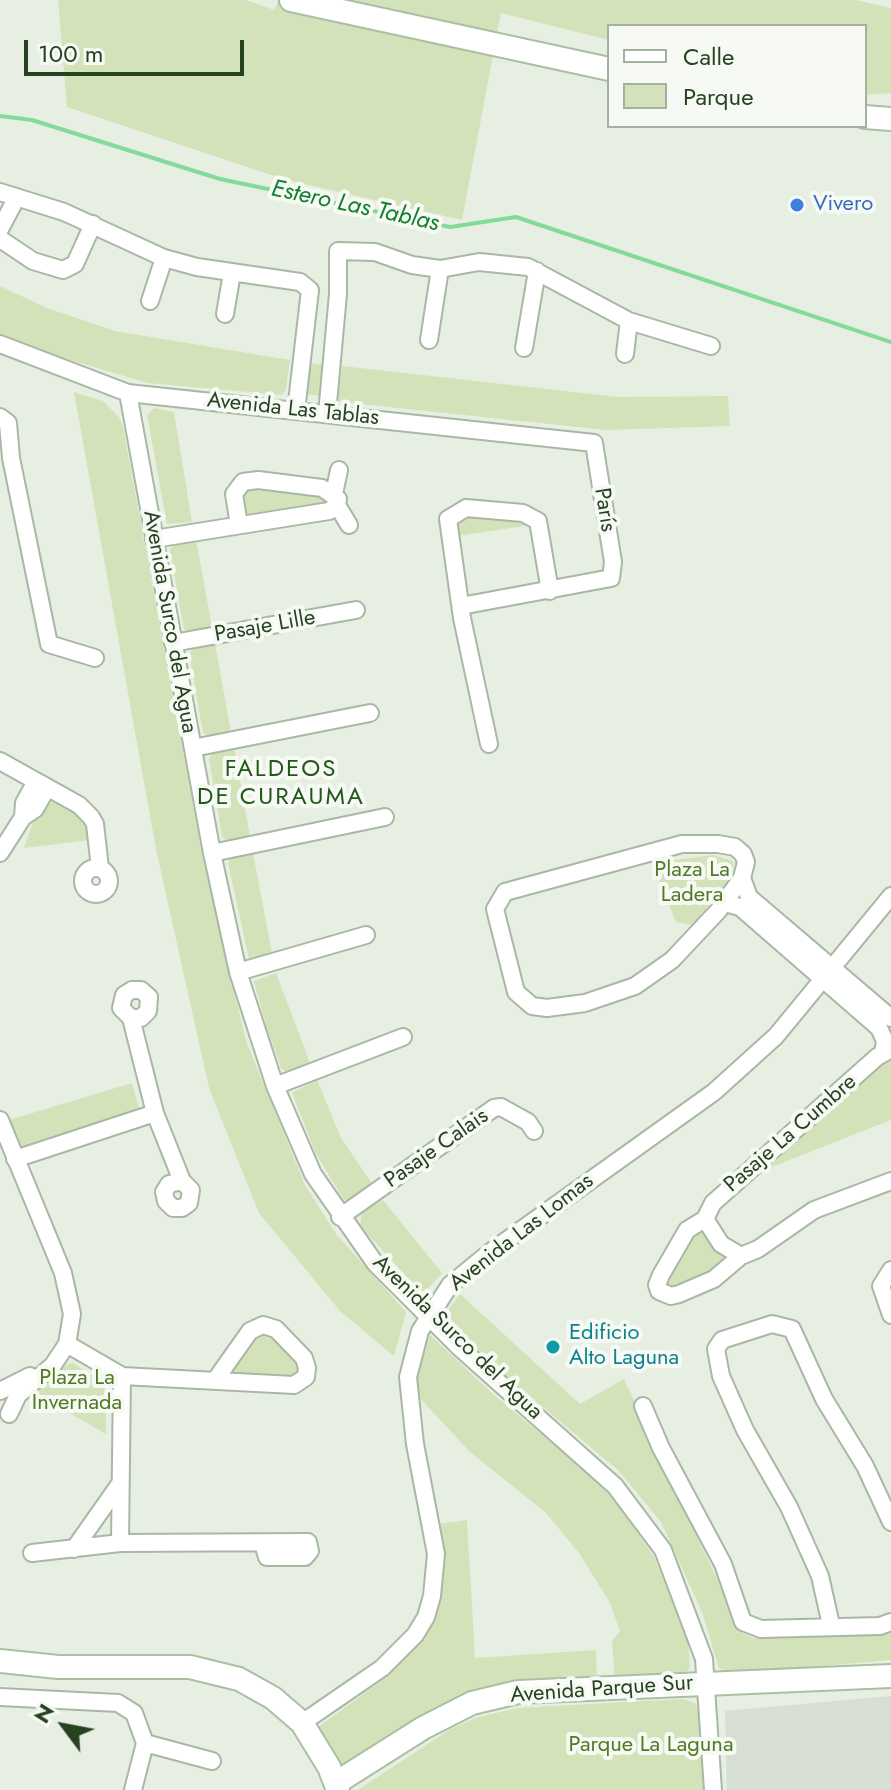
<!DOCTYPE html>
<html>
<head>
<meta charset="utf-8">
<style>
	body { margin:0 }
	#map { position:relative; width:891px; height:1790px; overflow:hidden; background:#e7efe3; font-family:Jost,sans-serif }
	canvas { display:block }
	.legend { position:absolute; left:607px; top:24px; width:260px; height:104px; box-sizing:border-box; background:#f7faf4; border:2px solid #a3b19f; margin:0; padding:10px 14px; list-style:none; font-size:24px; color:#264320 }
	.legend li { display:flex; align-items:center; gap:16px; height:40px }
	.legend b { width:40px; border:2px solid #a3b19f }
	.north { position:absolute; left:24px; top:1686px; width:80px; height:80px; -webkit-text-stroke:6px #f7faf4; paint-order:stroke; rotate:302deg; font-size:22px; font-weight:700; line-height:32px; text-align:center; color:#264320 }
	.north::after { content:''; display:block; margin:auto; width:28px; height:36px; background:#264320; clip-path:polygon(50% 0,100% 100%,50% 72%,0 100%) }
	.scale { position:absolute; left:24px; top:40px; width:220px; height:36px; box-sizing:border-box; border:4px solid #264320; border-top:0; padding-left:10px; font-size:24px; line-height:28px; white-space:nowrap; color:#264320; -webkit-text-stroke:6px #f7faf4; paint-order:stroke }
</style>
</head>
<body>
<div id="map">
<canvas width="891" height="1790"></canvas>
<ul class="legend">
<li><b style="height:10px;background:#fff"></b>Calle</li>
<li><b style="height:22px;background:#d3e2b9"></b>Parque</li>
</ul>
<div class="north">N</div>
<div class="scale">100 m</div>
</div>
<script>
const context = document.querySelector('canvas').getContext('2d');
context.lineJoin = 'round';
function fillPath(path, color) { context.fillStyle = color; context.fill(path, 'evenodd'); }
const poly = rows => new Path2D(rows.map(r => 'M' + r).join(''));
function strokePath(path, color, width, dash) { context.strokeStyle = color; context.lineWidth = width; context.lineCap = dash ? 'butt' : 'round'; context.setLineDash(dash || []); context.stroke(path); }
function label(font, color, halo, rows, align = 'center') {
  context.font = font + ' Jost,sans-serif'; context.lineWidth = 8; context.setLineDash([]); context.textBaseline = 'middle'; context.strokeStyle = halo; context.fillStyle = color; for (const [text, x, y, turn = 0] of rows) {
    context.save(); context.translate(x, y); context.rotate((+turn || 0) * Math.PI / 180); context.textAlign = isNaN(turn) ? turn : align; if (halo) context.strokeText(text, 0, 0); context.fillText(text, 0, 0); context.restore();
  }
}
const built = poly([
	[891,1696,891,1790,727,1790,725,1711]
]);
const green = poly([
	[58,0,246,0,274,10,279,0,856,0,891,8,891,93,865,95,865,26,609,26,609,40,501,13,462,220,283,179,67,107],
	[0,286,47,308,115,331,290,360,286,389,282,395,148,383,56,356,0,334],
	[310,363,326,365,323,396,306,394],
	[342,366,618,397,728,396,730,426,606,430,341,402,338,400],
	[74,392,103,401,119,417,123,427,204,864,246,1041,305,1185,336,1234,406,1312,394,1356,340,1311,259,1213,209,1088,156,849],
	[154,408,174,412,192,522,167,524,147,415],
	[258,487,328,495,328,503,246,518,241,494,244,489],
	[462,515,524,520,525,526,456,536,454,522],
	[196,540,212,627,188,631,184,629,170,550,173,546],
	[215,644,231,732,208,736,203,733,189,653,193,649],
	[234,747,250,836,228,841,222,837,209,759,213,752],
	[57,798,72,807,86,827,89,840,24,848,36,813],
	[253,853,272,954,249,959,228,863,230,859],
	[713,855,733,861,734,876,692,925,676,922,652,863],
	[276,973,310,1063,286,1072,281,1068,266,1026,254,981],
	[891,1055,891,1120,769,1168,881,1061],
	[317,1080,341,1138,373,1185,349,1201,344,1200,316,1154,292,1093],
	[132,1083,140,1111,19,1151,9,1120],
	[383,1200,442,1273,426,1291,419,1290,360,1226,362,1212],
	[703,1223,731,1257,706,1278,668,1292,663,1280,690,1233],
	[460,1294,580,1404,624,1379,742,1633,754,1638,891,1634,891,1660,732,1674,719,1668,702,1612,661,1522,619,1471,488,1361,443,1317],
	[272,1332,303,1366,296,1379,229,1373,253,1333],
	[430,1335,494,1395,593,1477,619,1507,654,1557,688,1639,690,1668,687,1671,681,1675,615,1678,612,1641,620,1631,610,1603,579,1553,546,1513,469,1451,418,1396,416,1375],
	[73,1363,105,1384,106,1434,35,1393,66,1365],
	[467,1520,475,1658,596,1650,597,1679,515,1684,458,1696,340,1771,317,1728,385,1678,416,1647,428,1625,437,1524],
	[682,1699,695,1703,703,1715,704,1790,358,1790,449,1730,478,1717,518,1708]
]);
const stream = poly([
	[0,116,32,120,220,179,450,227,516,217,891,342]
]);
const street = poly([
	[0,192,64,212,164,258,197,267,300,282,310,290,296,411],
	[0,229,17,197],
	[0,239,33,261,63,270,75,264,93,224],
	[150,301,164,258],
	[225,314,232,273],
	[429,340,440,269],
	[0,344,128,393,594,443,613,562,611,578,461,606],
	[524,348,537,271],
	[625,354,629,321],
	[128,393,212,853,238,972,275,1086,313,1174,375,1263,460,1348,615,1486,663,1550,704,1659,713,1790],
	[327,414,338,294,338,251,375,252,412,265,440,269,479,262,528,267,629,321,711,346],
	[0,417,8,423,11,458,49,644,95,658],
	[334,494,339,470],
	[337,505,349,525],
	[154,539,329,511,337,505,338,499,322,488,258,480,243,482,234,494,239,525],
	[173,643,356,610],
	[489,744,462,618,448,519,466,508,523,513,538,521,550,591],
	[193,748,370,713],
	[0,761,79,805,91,817,95,824,100,868],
	[23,817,35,809,47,788],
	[0,853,23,817,24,803,36,781],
	[212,853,385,817],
	'83 881a13 13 0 1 1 26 0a13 13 0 1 1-26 0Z',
	[742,878,718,911,672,960,635,986,585,1003,547,1008,532,1006,516,992,495,909,505,892,682,844,718,844,735,847,743,854,746,862,742,878,749,897,891,1018],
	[725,903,740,907,879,1028,885,1041,883,1053],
	[238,972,366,935],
	[131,1018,141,1018,148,1011,149,997,141,990,132,990,124,995,121,1008,131,1018,155,1113,182,1181,191,1190,189,1203,182,1208,173,1208,166,1201,164,1192,169,1184,182,1181],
	[891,1049,877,1057,713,1203,705,1219,721,1244,741,1256,758,1249,814,1210,891,1181],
	[275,1086,403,1037],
	[0,1120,63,1273,72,1314,67,1344,53,1365,18,1395,9,1414],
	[15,1159,155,1113],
	[340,1217,494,1108,501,1107,528,1122,534,1131],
	[705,1219,687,1230,661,1275,657,1285,659,1291,671,1296,679,1294,714,1279,741,1256],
	[891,1270,881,1286,891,1315],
	[67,1344,122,1376,294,1385,306,1377,307,1368,304,1358,276,1329,263,1325,250,1331,216,1379],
	[0,1391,30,1376],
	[643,1406,661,1448,723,1564,743,1622,761,1629,880,1626,891,1622],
	[120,1543,122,1376],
	[74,1549,119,1485],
	[32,1553,120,1543,308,1542,310,1551,305,1557,267,1557,263,1544],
	[831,1625,820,1576,789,1507,745,1430,721,1376,716,1349,722,1340,772,1324,792,1329,824,1399,865,1466,891,1522],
	[0,1697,118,1703,134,1713,145,1743,133,1790],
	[302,1723,382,1668,415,1635,426,1617,432,1596,436,1554,415,1444,408,1377,420,1331,450,1285,489,1253,714,1092,776,1036,891,896],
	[145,1743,212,1761]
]);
const secondary = poly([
	[291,0,609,69],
	[865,117,891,119],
	[0,1661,58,1667,190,1667,239,1679,273,1698,302,1723,329,1767,338,1790],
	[336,1783,423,1728,472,1703,518,1692,891,1676]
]);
const markers = [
	[797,205,8,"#3f7fe0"],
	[553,1347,8,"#0f9aa8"]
];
const shopNames = [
	["Vivero",813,205]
];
const streetNames = [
	["Avenida Las Tablas",293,410,6],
	["París",604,510,81],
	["Avenida Surco del Agua",169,622,80],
	["Pasaje Lille",265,627,-10],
	["Pasaje La Cumbre",791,1134,-41],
	["Pasaje Calais",437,1149,-35],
	["Avenida Las Lomas",522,1233,-38],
	["Avenida Surco del Agua",457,1338,44],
	["Avenida Parque Sur",602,1690,-4]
];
const parkNames = [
	["Plaza La",692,871],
	["Ladera",692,896],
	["Plaza La",77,1379],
	["Invernada",77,1404],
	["Parque La Laguna",651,1746]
];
const cultureNames = [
	["Edificio",569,1334],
	["Alto Laguna",569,1359]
];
const waterNames = [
	["Estero Las Tablas",355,207,12]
];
const neighbourhoodNames = [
	["FALDEOS",281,770],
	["DE CURAUMA",281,798]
];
fillPath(built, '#d6dfd1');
fillPath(green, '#d3e2b9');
strokePath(stream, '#84da9a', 4);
strokePath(street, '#a9b8a5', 20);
strokePath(secondary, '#aabfa3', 26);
strokePath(street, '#fff', 16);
strokePath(secondary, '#fff', 22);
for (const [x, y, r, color] of markers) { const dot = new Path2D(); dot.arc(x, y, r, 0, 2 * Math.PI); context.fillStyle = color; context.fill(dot); strokePath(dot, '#f7faf4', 3); }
label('22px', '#366cbe', '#f7faf4', shopNames, 'left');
label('22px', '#264320', '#f7faf4', streetNames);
label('22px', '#507a24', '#f7faf4', parkNames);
label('22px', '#0d838f', '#f7faf4', cultureNames, 'left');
label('italic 24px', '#12812f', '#f7faf4', waterNames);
context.letterSpacing = '2px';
label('24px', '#225819', '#f7faf4', neighbourhoodNames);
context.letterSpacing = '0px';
</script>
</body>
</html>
